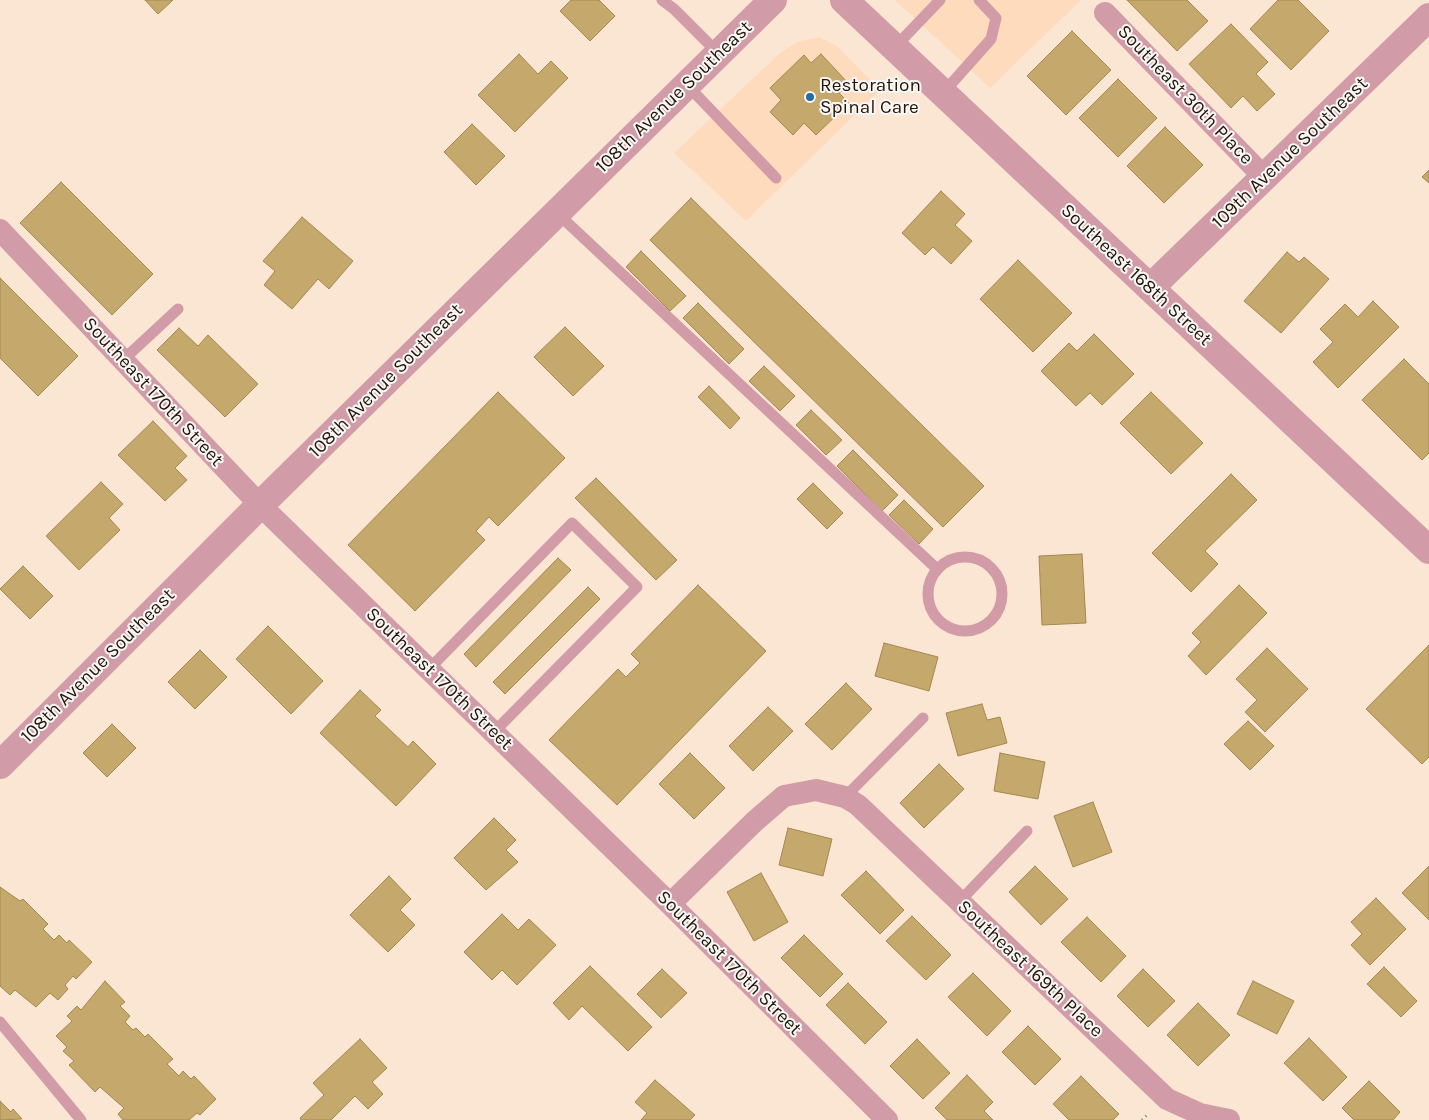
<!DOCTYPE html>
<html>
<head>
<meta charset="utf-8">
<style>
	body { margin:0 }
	canvas { display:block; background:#fbe6d3 }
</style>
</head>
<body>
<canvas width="1429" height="1120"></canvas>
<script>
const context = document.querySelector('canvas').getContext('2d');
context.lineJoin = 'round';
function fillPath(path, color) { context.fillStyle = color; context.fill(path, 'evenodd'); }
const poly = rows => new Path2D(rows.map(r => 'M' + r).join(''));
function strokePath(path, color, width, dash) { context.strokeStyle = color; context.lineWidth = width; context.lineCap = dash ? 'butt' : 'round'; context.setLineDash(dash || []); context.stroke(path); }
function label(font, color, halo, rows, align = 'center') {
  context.font = font + ' Karla,sans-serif'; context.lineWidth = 4; context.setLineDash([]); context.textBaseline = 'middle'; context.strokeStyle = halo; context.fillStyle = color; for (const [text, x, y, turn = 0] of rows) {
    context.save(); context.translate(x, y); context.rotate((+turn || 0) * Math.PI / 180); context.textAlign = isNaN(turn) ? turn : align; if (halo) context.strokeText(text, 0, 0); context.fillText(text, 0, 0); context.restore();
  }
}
const built = poly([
	[895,0,1081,0,990,88],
	[819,37,837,46,880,90,746,221,674,153,780,53,798,42]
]);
const building = poly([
	[145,0,173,0,158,14,145,0],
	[571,0,599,0,615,16,590,41,560,11,571,0],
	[1127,0,1187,0,1208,21,1177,51,1127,0],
	[1278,0,1298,0,1329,31,1291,70,1250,29,1278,0],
	[1231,24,1268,62,1256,74,1275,94,1257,111,1243,96,1231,108,1189,64,1231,24],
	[1072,31,1111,70,1066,115,1027,76,1072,31],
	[519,54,538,74,551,61,568,78,515,132,478,95,519,54],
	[821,54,849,84,839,93,849,103,816,135,804,123,793,135,770,112,781,100,770,88,804,55,811,63,821,54],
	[1118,79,1157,118,1118,157,1079,118,1118,79],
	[472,124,505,156,476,185,444,152,472,124],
	[1165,127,1203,165,1164,203,1127,166,1165,127],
	[1429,170,1429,183,1422,177,1429,170],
	[61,182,153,274,112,315,20,223,61,182],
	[941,191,965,214,955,225,972,241,951,264,933,247,925,255,902,233,941,191],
	[691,198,984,486,943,527,650,240,691,198],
	[302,217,353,261,329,289,318,279,292,309,264,285,275,271,263,261,302,217],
	[641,251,686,296,670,311,626,267,641,251],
	[1287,252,1299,262,1304,257,1329,279,1281,333,1244,301,1287,252],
	[1018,260,1072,313,1033,352,980,299,1018,260],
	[0,278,78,356,38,396,0,358,0,278],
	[1373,301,1399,327,1338,388,1313,362,1333,342,1320,329,1345,304,1358,317,1373,301],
	[698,303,744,349,729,364,683,318,698,303],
	[565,327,604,366,573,396,534,357,565,327],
	[179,328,198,346,208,335,258,384,225,417,157,350,179,328],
	[1094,334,1134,374,1102,405,1090,393,1076,406,1041,371,1069,343,1077,351,1094,334],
	[1404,359,1429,384,1429,453,1422,460,1362,400,1404,359],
	[764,366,795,396,780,411,749,381,764,366],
	[709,386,740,418,730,429,698,397,709,386],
	[498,392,565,458,498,526,489,517,476,531,485,540,415,611,348,545,498,392],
	[1151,392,1203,443,1171,474,1120,423,1151,392],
	[811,410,842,440,826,455,796,425,811,410],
	[153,421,187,456,175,468,187,480,165,501,118,455,153,421],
	[853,450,898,495,882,511,837,466,853,450],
	[1231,474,1257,500,1205,551,1218,564,1191,592,1152,553,1231,474],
	[596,478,677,560,656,580,575,498,596,478],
	[101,482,123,504,109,518,120,530,79,570,46,536,101,482],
	[813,483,843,513,827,529,797,499,813,483],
	[904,500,933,529,919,544,889,515,904,500],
	[1082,554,1086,623,1042,625,1039,556,1082,554],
	[558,558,571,570,476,667,464,654,558,558],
	[23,566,53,596,30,619,0,589,23,566],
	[698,585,766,651,617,805,549,740,618,669,626,677,640,663,631,654,698,585],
	[1239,585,1267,613,1206,675,1188,656,1201,642,1192,633,1239,585],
	[588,587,600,599,505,694,493,682,588,587],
	[268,626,323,681,291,714,236,659,268,626],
	[884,643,938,657,929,691,875,676,884,643],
	[1429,645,1429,757,1422,764,1366,709,1429,645],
	[1267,648,1308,689,1265,732,1245,712,1257,700,1236,679,1267,648],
	[200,650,227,677,195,709,168,682,200,650],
	[846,683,872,709,832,750,805,724,846,683],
	[360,690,381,710,375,716,408,747,413,741,436,764,396,806,320,733,360,690],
	[982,704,987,720,1000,717,1007,743,958,756,946,713,982,704],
	[768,707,793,731,753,771,729,746,768,707],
	[1248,721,1274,746,1250,770,1224,744,1248,721],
	[112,724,136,748,107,777,83,753,112,724],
	[690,753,725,788,694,819,659,784,690,753],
	[1000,753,1045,762,1038,799,994,791,1000,753],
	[939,764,964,789,924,828,900,803,939,764],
	[1093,802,1112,852,1073,867,1054,816,1093,802],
	[494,818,516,840,506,850,518,862,486,890,454,858,494,818],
	[788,828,832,839,823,876,779,865,788,828],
	[1035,866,1068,899,1041,925,1009,892,1035,866],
	[1429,866,1429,920,1402,893,1429,866],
	[866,871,904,910,880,934,841,895,866,871],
	[761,873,788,922,754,941,727,892,761,873],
	[389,876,411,899,400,910,415,925,388,952,350,915,389,876],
	[0,887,20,901,23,899,48,924,43,929,54,940,59,935,67,943,69,940,92,962,76,979,73,976,65,985,68,989,58,1000,50,993,36,1007,15,990,10,995,0,986,0,887],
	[1376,898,1406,929,1370,965,1351,945,1362,934,1351,922,1376,898],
	[502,914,518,930,529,919,556,945,517,985,502,970,492,980,464,952,502,914],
	[912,916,951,955,926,980,886,941,912,916],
	[1087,917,1126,956,1101,982,1061,942,1087,917],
	[804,935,843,974,820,997,781,958,804,935],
	[590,966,652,1027,628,1051,582,1006,569,1020,553,1003,590,966],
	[1384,967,1417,1001,1401,1017,1367,984,1384,967],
	[662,969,687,993,661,1018,637,994,662,969],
	[1143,969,1175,1001,1148,1027,1117,996,1143,969],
	[973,973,1011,1011,987,1036,948,997,973,973],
	[105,981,125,1002,120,1006,130,1016,125,1022,133,1030,136,1028,145,1037,148,1034,173,1059,167,1064,179,1076,183,1071,191,1079,194,1076,216,1099,200,1115,197,1113,189,1120,123,1120,118,1114,124,1108,100,1087,95,1092,69,1065,74,1061,63,1051,67,1047,56,1036,72,1021,67,1016,77,1006,81,1010,105,981],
	[1253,981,1294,1001,1277,1034,1237,1014,1253,981],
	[848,983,887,1022,865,1044,826,1005,848,983],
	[1198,1003,1230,1035,1198,1066,1167,1035,1198,1003],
	[1028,1026,1061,1059,1035,1085,1002,1052,1028,1026],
	[1309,1038,1347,1077,1323,1101,1284,1063,1309,1038],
	[360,1039,387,1068,372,1082,383,1094,368,1109,355,1096,331,1120,301,1120,300,1118,324,1095,313,1083,360,1039],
	[917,1039,950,1073,923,1099,890,1066,917,1039],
	[967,1075,993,1102,984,1111,993,1120,947,1120,935,1108,967,1075],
	[1081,1076,1119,1114,1113,1120,1069,1120,1053,1104,1081,1076],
	[655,1080,695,1115,690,1120,641,1120,647,1113,635,1102,655,1080],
	[1369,1081,1400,1112,1393,1120,1354,1120,1342,1108,1369,1081],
	[0,1101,11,1112,13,1109,22,1119,0,1120,0,1101]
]);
const path = poly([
	[1142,1120,1147,1115]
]);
const service = poly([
	[662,0,674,9,719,54],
	[895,47,940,0],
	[687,85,776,178],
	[943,93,991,39,996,18,979,0],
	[557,213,937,569],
	[123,360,178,309],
	'928 594a37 37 0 1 1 74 0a37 37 0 1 1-74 0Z',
	[429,669,572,523,637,587,493,733],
	[845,797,923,718],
	[959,902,1027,831],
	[0,1022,81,1120]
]);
const minor = poly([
	[1105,13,1264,177],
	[0,230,260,505,670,904,887,1120],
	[670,904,755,821,784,796,816,790,845,797,858,805,1167,1099,1200,1114,1229,1120]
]);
const tertiary = poly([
	[844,0,1429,550],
	[1150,288,1429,17],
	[0,765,260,505,773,0]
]);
const markers = [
	[810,97,5,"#256ca0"]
];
const poiNames = [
	["Restoration",820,86],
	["Spinal Care",820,108]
];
const streetNames = [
	["Southeast 30th Place",1185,95,46],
	["108th Avenue Southeast",674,97,-44],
	["109th Avenue Southeast",1290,153,-44],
	["Southeast 168th Street",1136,275,43],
	["108th Avenue Southeast",386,381,-45],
	["Southeast 170th Street",153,392,47],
	["108th Avenue Southeast",98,666,-45],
	["Southeast 170th Street",439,679,44],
	["Southeast 170th Street",729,963,45],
	["Southeast 169th Place",1030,969,43]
];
fillPath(built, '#fedbbc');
fillPath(building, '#c4a86c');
strokePath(building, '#a4884d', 1);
strokePath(path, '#8e7a68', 3, [1, 4]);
strokePath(service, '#d19ca7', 11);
strokePath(minor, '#d19ca7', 22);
strokePath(tertiary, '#d19ca7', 28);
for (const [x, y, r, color] of markers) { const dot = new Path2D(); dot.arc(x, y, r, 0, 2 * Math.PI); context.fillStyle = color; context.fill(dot); strokePath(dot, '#f8f8f8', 2); }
label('19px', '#271503', '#f8f8f8', poiNames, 'left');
label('19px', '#271503', '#f8f8f8', streetNames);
</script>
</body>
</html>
